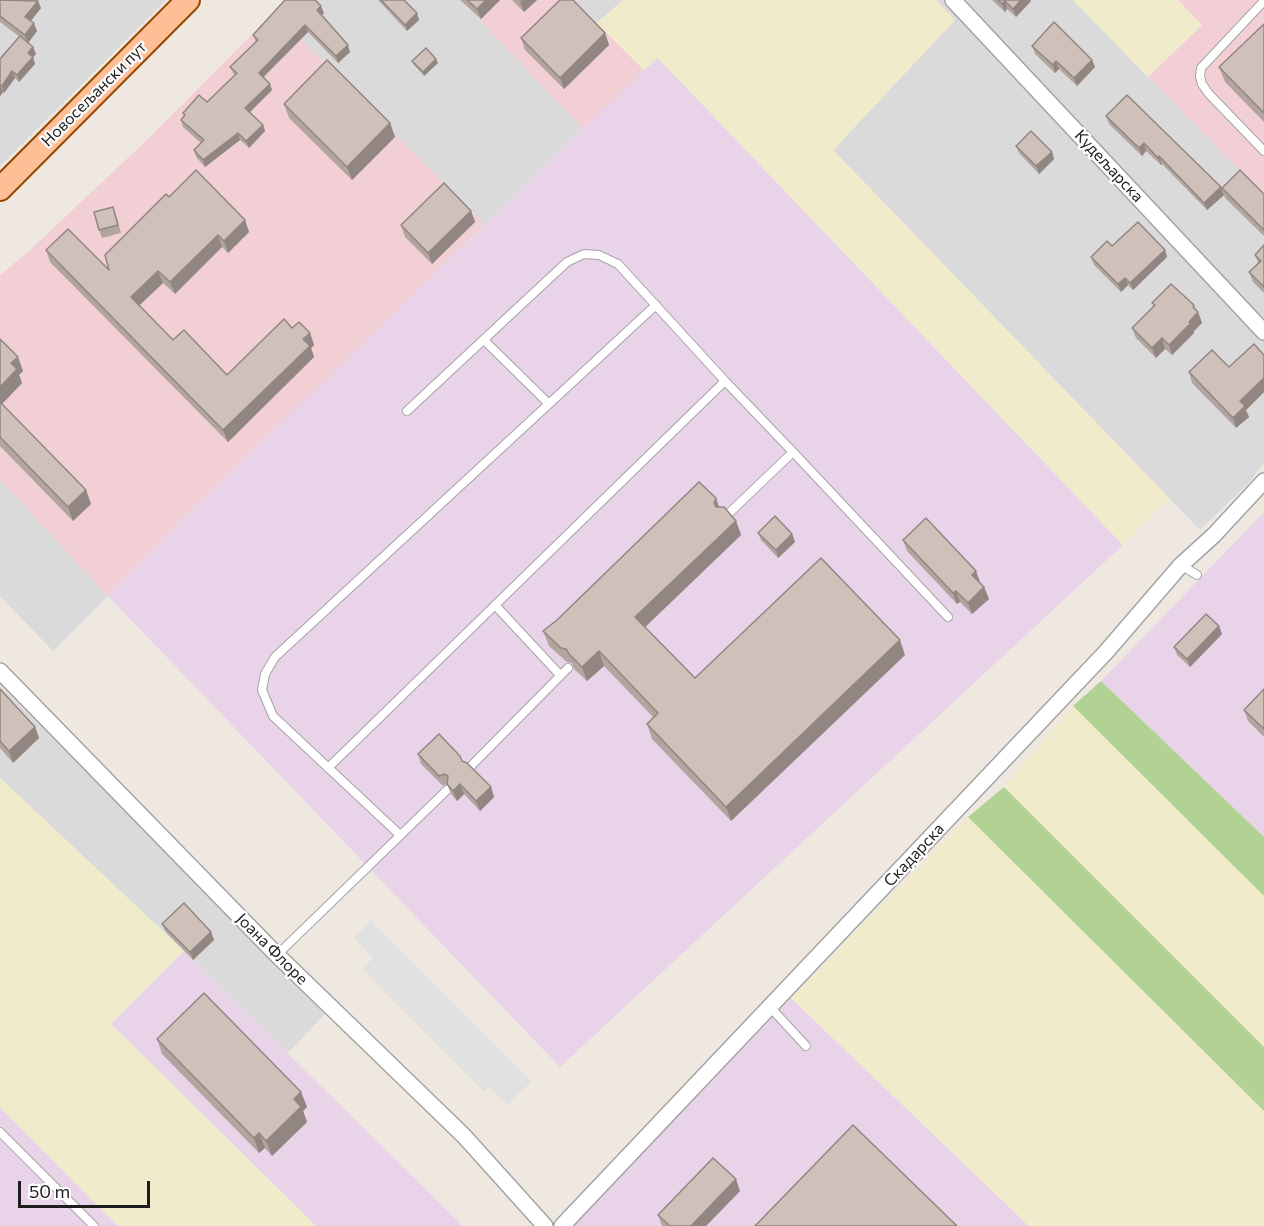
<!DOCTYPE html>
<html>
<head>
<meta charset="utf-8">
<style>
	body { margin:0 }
	#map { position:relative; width:1264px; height:1226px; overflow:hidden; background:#efe8e1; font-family:Commissioner,sans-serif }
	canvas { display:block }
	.scale { position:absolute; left:18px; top:1181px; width:132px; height:27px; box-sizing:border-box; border:3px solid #1d1d1d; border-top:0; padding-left:8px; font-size:18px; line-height:21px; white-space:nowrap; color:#1d1d1d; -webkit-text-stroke:4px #fff; paint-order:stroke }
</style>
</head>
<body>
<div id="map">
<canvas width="1264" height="1226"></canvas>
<div class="scale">50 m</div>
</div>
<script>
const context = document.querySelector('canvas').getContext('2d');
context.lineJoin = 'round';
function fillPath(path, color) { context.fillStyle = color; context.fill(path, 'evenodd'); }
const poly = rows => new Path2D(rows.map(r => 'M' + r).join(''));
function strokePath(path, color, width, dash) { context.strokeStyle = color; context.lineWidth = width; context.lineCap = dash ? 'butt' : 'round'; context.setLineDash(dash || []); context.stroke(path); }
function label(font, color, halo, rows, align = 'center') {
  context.font = font + ' Commissioner,sans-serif'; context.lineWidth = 4.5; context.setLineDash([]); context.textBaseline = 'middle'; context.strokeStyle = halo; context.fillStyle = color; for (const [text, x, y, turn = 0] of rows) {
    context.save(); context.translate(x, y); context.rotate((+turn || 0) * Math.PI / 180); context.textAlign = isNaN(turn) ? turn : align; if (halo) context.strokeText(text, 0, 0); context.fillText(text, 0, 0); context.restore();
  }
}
const residential = poly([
	[0,0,166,0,0,166],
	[286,0,461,0,583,129,485,225,274,12],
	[574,0,623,0,597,23],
	[936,0,1073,0,1264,195,1264,462,1249,483,1200,530,833,150,955,20],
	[0,480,108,596,53,651,0,596],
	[0,685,325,1014,288,1053,184,951,0,778]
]);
const commercial = poly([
	[461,0,574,0,644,70,583,129],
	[1178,0,1264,0,1264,195,1148,77,1202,25],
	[274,12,485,225,179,522,108,596,0,480,0,275,29,251,150,137]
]);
const industrial = poly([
	[657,57,1123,545,560,1067,108,596,179,522],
	[1264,512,1264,837,1101,681],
	[184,951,463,1226,316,1226,111,1024],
	[791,998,1029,1226,573,1226],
	[0,1107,118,1226,0,1226]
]);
const farmland = poly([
	[623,0,936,0,955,20,833,150,1169,498,1123,545,658,58,644,70,597,23],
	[1073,0,1178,0,1202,25,1148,77],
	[1073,706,1264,896,1264,1047,1004,787],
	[0,778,184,951,111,1024,316,1226,118,1226,0,1107],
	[968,817,1264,1111,1264,1226,1029,1226,791,998]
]);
const forest = poly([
	[1101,681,1264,837,1264,896,1073,706],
	[1004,787,1264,1047,1264,1111,968,817]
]);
const parking = poly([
	[371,920,531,1082,507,1105,489,1087,484,1092,362,969,373,958,354,938]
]);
const lane = poly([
	[1264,1,1201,68,1200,76,1202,84,1209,94,1264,151],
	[484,340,549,404],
	[407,411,567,262,584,254,599,255,618,264,725,381,793,452,948,617],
	[725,517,793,452],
	[1181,565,1197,575],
	[495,605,560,675],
	[470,767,568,668],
	[328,768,725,381],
	[400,835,273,716,262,690,265,674,275,657,656,305],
	[277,955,447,790],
	[770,1007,806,1046],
	[0,1132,94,1226]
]);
const street = poly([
	[953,0,1264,332],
	[0,671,277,955,464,1136,545,1226],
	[562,1226,1106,652,1181,565,1214,535,1264,481]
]);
const primary = poly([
	[0,189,188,0]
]);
const wall = poly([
	[0,0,41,8,31,21,37,31,28,43,33,47,36,54,33,57,35,64,19,82,15,78,4,93,3,92,0,96,0,59,20,37,0,22],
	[378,0,404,0,419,20,407,31],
	[460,0,500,0,481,19],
	[512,0,537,0,524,12],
	[992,0,1030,0,1031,1,1016,17,1007,9,1005,12],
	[324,13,321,15,350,52,338,63,308,32,264,77,272,90,250,112,263,125,265,131,249,148,240,140,205,167,196,157,194,150,201,143,183,127,181,120,184,116,183,113,207,102,235,75,233,73,230,67,256,42,253,35],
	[1264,24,1264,122,1225,82,1219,67],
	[605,33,609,45,564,89,525,50,521,38],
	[1032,46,1092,60,1095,67,1077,86,1059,69,1055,73,1035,54],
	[412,61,438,63,424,76,414,65],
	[284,104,390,123,395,137,352,180,289,118],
	[1106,116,1221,187,1224,195,1207,210,1162,164,1161,165,1146,151,1142,156,1109,124],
	[1016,146,1052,152,1054,159,1039,174,1019,153],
	[1222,188,1264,194,1264,236,1225,198],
	[169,197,245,220,249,232,228,253,222,247,175,294,163,283,139,306,173,340,227,375,292,328,310,333,314,345,311,348,314,357,228,442,50,262,46,250,109,270],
	[471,211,475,222,432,264,405,237,401,225],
	[116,215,121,233,102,238,99,230],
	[1264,245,1264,293,1253,282,1249,272,1258,263,1255,255],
	[1112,246,1165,250,1167,257,1133,290,1128,285,1121,292,1094,265,1091,257],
	[1152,303,1195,310,1198,312,1202,323,1194,331,1194,333,1172,355,1165,349,1156,358,1136,338,1132,328,1154,307],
	[0,339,23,371,19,375,22,383,2,404,86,490,91,504,73,521,0,446],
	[1264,355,1264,392,1246,410,1249,417,1236,428,1192,383,1189,372,1229,367],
	[716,498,719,507,736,521,741,535,645,627,695,678,905,655,731,821,652,739,647,724,654,718,604,666,587,681,574,669,572,663,567,662,549,646,543,631],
	[758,533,792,534,795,542,778,558,761,540],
	[903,540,976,571,980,583,984,587,989,599,972,614,960,602,957,604,907,551],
	[1222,634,1190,667,1177,655,1174,647],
	[0,689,35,727,39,738,13,763,0,748],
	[1264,689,1264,737,1248,721,1244,710],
	[418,754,462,761,491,787,494,797,480,811,464,794,457,801,451,794,447,784,443,786,421,764],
	[162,924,211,932,214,940,193,960,165,931],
	[157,1039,301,1092,307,1107,303,1111,307,1122,272,1156,265,1148,259,1153,162,1054],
	[740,1191,706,1226,662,1226,658,1215]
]);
const shadedWall = poly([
	[486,0,500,0,481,19,477,9],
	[522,0,537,0,524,12,520,2],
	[1021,0,1030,0,1031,1,1016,17,1013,9],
	[38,1,41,8,28,24,25,17],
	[1005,1,1007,9,1005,12,1002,4],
	[321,6,324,13,320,17,317,10],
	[417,13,419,20,407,31,405,25],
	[34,23,37,31,28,43,25,35],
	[305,25,308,32,261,79,259,73],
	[605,33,609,45,564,89,560,78],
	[348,45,350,52,338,63,336,56],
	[33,47,36,54,33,57,35,64,19,82,17,75,28,53],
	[436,59,438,63,424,76,423,72],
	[1092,60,1095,67,1077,86,1074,78],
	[1056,61,1059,69,1055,73,1053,65],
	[12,71,15,78,4,93,2,86],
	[270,84,272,90,247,115,245,108],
	[0,85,3,92,0,96],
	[390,123,395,137,352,180,347,167],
	[263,125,265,131,249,148,246,141],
	[238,133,240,140,205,167,203,160],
	[1144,143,1146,151,1142,156,1139,148],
	[1052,152,1054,159,1039,174,1036,166],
	[1159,156,1162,164,1161,165,1158,158],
	[1221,187,1224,195,1207,210,1204,203],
	[471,211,475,222,432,264,428,253],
	[245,220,249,232,228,253,224,241],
	[218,235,222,247,175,294,170,282],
	[1165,250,1167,257,1133,290,1130,283],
	[158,271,163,283,135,309,131,297],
	[1125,278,1128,285,1121,292,1118,284],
	[1194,305,1197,314,1198,312,1202,323,1194,331,1194,333,1172,355,1169,345,1189,322,1193,307],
	[310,333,314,345,311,348,314,357,228,442,223,430],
	[1162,338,1165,349,1156,358,1152,348],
	[18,357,23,371,19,375,22,383,0,406,0,387,11,363],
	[1264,378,1264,392,1246,410,1249,417,1236,428,1233,418,1240,401],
	[86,490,91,504,73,521,68,507],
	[716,498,721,513,719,518,714,503],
	[736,521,741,535,641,631,635,617],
	[792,534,795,542,778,558,776,550],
	[976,571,980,582,976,586,972,575],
	[984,587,989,599,972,614,968,603],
	[956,591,960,602,957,604,953,593],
	[1219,626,1222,634,1190,667,1187,659],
	[900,640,905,655,731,821,726,807],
	[599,651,604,666,587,681,582,667],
	[35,727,39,738,13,763,9,751],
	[460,784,464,794,457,801,453,791],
	[491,787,494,797,480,811,476,801],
	[211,932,214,940,193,960,190,952],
	[301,1092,307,1107,303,1111,307,1122,272,1156,266,1141,294,1099],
	[259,1133,265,1148,259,1153,254,1138],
	[736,1179,740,1191,706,1226,691,1226]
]);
const building = poly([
	[0,0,38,1,25,17,34,23,25,35,0,16,0,0],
	[285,0,315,0,321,6,317,10,348,45,336,56,305,25,259,73,270,84,245,108,263,125,246,141,238,133,203,160,194,150,204,140,181,120,185,115,183,113,199,95,207,102,237,73,230,67,258,40,253,35,285,0],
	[381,0,404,0,417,13,405,25,381,0],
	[467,0,486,0,477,9,467,0],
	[560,0,573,0,605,33,560,78,521,38,560,0],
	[998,0,1021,0,1013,9,1005,1,1002,4,998,0],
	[1054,22,1092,60,1074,78,1056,61,1053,65,1032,46,1054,22],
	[1264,24,1264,113,1219,67,1264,24],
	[20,36,33,47,28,53,33,57,17,75,12,71,2,86,0,85,0,59,20,36],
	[426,48,436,59,423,72,412,61,426,48],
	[327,60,390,123,347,167,284,104,327,60],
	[1127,95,1221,187,1204,203,1159,156,1158,158,1144,143,1139,148,1106,116,1127,95],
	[1031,131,1052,152,1036,166,1016,146,1031,131],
	[196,170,245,220,224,241,218,235,170,282,158,271,131,297,173,340,184,330,227,375,284,319,292,328,299,322,310,333,303,339,310,346,223,430,46,250,68,229,109,270,105,255,166,194,169,197,196,170],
	[1240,170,1264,194,1264,230,1222,188,1240,170],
	[444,183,471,211,428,253,401,225,444,183],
	[113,207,118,225,99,230,94,212,113,207],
	[1138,222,1165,250,1130,283,1125,278,1118,284,1091,257,1107,241,1112,246,1138,222],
	[1264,245,1264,287,1249,272,1261,261,1255,255,1264,245],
	[1171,284,1194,305,1193,307,1198,312,1189,322,1191,323,1169,345,1162,338,1152,348,1132,328,1155,305,1152,303,1171,284],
	[0,339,18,357,11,363,17,369,0,387,0,339],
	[1254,344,1264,355,1264,378,1240,401,1245,406,1233,418,1189,372,1212,350,1229,367,1254,344],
	[0,402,86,490,68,507,0,437,0,402],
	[699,482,716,498,714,503,716,507,724,507,736,521,635,617,695,678,821,558,900,640,726,807,647,724,658,713,599,651,582,667,569,654,566,649,561,648,543,631,557,620,699,482],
	[775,516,792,534,776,550,758,533,775,516],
	[926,518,976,571,972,575,984,587,968,603,956,591,953,593,903,540,926,518],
	[1206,614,1219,626,1187,659,1174,647,1206,614],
	[0,689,35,727,9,751,0,741,0,689],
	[1264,689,1264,729,1244,710,1264,689],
	[439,734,460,756,462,761,467,763,491,787,476,801,460,784,453,791,447,784,448,776,444,774,439,776,418,754,439,734],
	[184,903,211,932,190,952,162,924,184,903],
	[204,993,301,1092,294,1099,301,1107,266,1141,259,1133,254,1138,157,1039,204,993],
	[853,1125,957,1226,755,1226,853,1125],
	[713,1158,736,1179,691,1226,670,1226,658,1215,713,1158]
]);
const streetNames = [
	["Новосељански пут",94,94,-45],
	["Кудељарска",1109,166,47],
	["Скадарска",914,855,-47],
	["Јоана Флоре",272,949,45]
];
fillPath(residential, '#dbdada');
fillPath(commercial, '#f1cfd4');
fillPath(industrial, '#e9d3e8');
fillPath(farmland, '#f0eccb');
fillPath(forest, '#b1d293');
fillPath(parking, '#e1e1e1');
strokePath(lane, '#a4a4a4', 10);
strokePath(street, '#a4a4a4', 18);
strokePath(primary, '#954900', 26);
strokePath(lane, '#fff', 8);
strokePath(street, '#fff', 15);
strokePath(primary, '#ffbf96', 22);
fillPath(wall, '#b2a5a0');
fillPath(shadedWall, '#918682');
fillPath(building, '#cfc0ba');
strokePath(building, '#918682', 1.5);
label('16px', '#1d1d1d', '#fff', streetNames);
</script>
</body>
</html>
